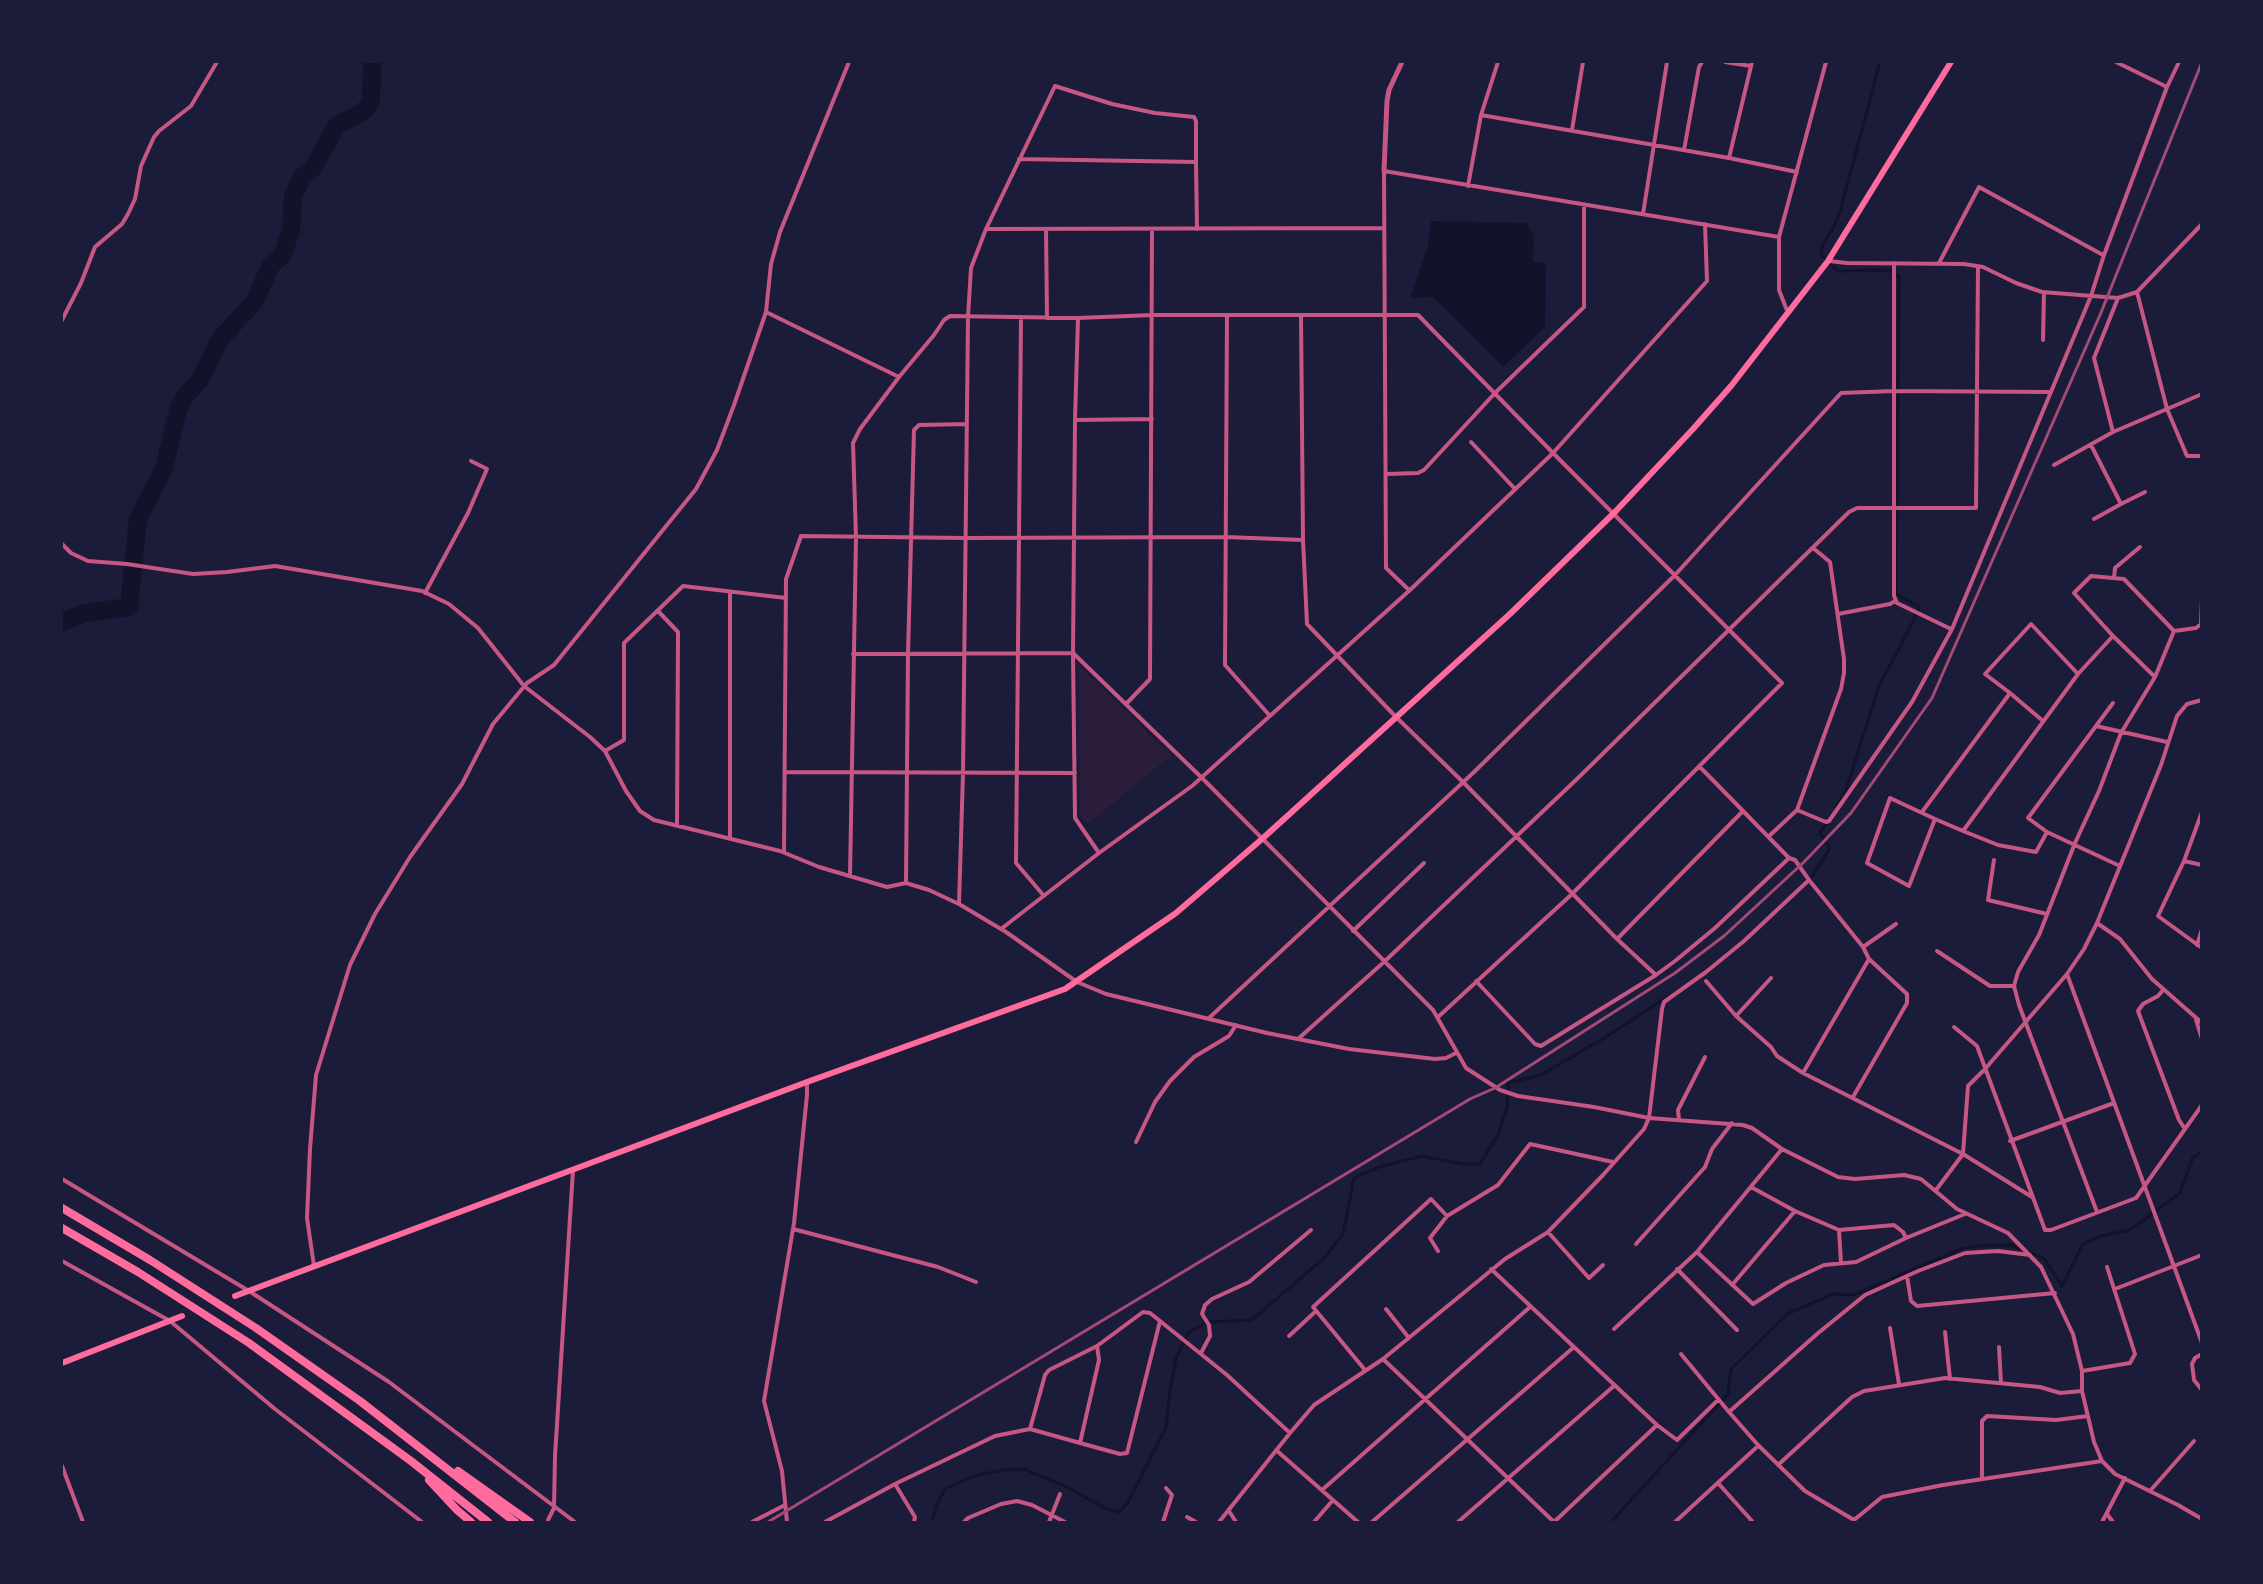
<!DOCTYPE html>
<html>
<head>
<meta charset="utf-8">
<style>
	body { margin:0 }
	#map { position:relative; width:2263px; height:1584px; overflow:hidden; background:#1b1b3a; font-family:Helvetica,sans-serif }
	canvas { display:block }
	.frame { position:absolute; inset:0; border:63px solid #1b1b3a; pointer-events:none }
</style>
</head>
<body>
<div id="map">
<canvas width="2263" height="1584"></canvas>
<div class="frame"></div>
</div>
<script>
const context = document.querySelector('canvas').getContext('2d');
context.lineJoin = 'round';
function fillPath(path, color) { context.fillStyle = color; context.fill(path, 'evenodd'); }
const poly = rows => new Path2D(rows.map(r => 'M' + r).join(''));
function strokePath(path, color, width, dash) { context.strokeStyle = color; context.lineWidth = width; context.lineCap = dash ? 'butt' : 'round'; context.setLineDash(dash || []); context.stroke(path); }
const green = poly([
	[1079,666,1171,756,1087,824,1080,815]
]);
const water = poly([
	[1431,221,1526,223,1534,235,1533,262,1546,263,1545,327,1503,367,1433,297,1410,298,1428,246]
]);
const stream = poly([
	[1836,808,1845,793,1879,686,1913,622,1919,607,1896,594,1899,276,1888,270,1838,271,1821,255,1822,246,1833,228,1840,212,1880,62],
	[1808,880,1814,874,1830,848,1820,833,1828,821],
	[932,1522,937,1504,945,1489,974,1476,1003,1470,1024,1469,1067,1487,1104,1508,1119,1512,1127,1504,1166,1428,1170,1390,1176,1358,1189,1332,1208,1322,1252,1320,1324,1258,1343,1234,1354,1178,1379,1167,1422,1156,1463,1164,1480,1164,1498,1135,1507,1108,1508,1083,1541,1075,1604,1038,1670,995],
	[1611,1522,1728,1394,1731,1369,1787,1314,1833,1294,1852,1295,1861,1292,1961,1249,1975,1246,2011,1245,2044,1258,2062,1286,2083,1244,2101,1236,2130,1230,2180,1193,2193,1157,2202,1152]
]);
const river = poly([
	[62,622,85,613,129,607,138,519,164,468,179,407,186,395,200,380,220,339,254,302,271,265,283,255,291,229,293,197,302,177,313,168,337,125,359,114,368,107,371,98,372,62]
]);
const minor = poly([
	[1725,62,1751,66],
	[2116,62,2167,87],
	[1481,115,1729,158,1797,172],
	[1572,130,1583,62],
	[1684,150,1699,67,1702,62],
	[1729,158,1752,62],
	[1019,159,1196,162,1197,229],
	[1468,186,1481,115,1498,62],
	[1643,214,1667,62],
	[986,229,1384,228],
	[1046,229,1047,318],
	[1829,261,1847,263,1964,264,1983,267,2016,283,2042,292,2118,298,2137,292,2167,409,2202,394],
	[1894,263,1894,596,1897,603,1951,629],
	[1939,263,1979,187,2103,255],
	[2137,292,2202,224],
	[766,312,899,377],
	[1788,313,1779,290,1779,237,1826,62],
	[1227,315,1225,665,1270,716],
	[1301,315,1303,540,1307,624,1396,717,1463,782,1617,939,1656,975],
	[1021,317,1016,863,1044,896],
	[1078,318,1075,420,1073,653,1075,818,1099,853],
	[62,320,81,283,95,247,122,224,128,214,135,199,141,166,154,137,159,131,191,106,217,62],
	[2043,340,2044,292],
	[1075,420,1152,419],
	[2113,432,2094,358,2118,298],
	[1471,442,1515,489],
	[2091,445,2121,504,2094,519],
	[2054,465,2113,432,2167,409,2187,456,2202,456],
	[1386,474,1418,473,1424,470,1495,393,1584,307,1584,205],
	[2121,504,2145,492],
	[62,544,71,553,88,561,127,564,193,574,227,572,275,566,422,591,449,604,478,628,524,686,590,737,605,751,626,791,640,811,654,820,780,851,819,867,887,887,906,883,929,890,959,904,1006,932,1077,982,1106,994,1267,1033,1349,1049,1435,1059,1446,1058,1456,1053],
	[2114,578,2115,568,2140,547],
	[1409,590,1386,568,1384,171,1779,237],
	[425,593,468,513,487,469,471,461],
	[658,611,678,632,677,825],
	[1838,614,1890,604,1895,601],
	[2113,636,2074,593,2091,576,2124,579,2174,631],
	[853,654,1073,653,1202,778,1433,1010,1466,1068,1500,1090,1518,1096,1594,1107,1649,1118,1743,1125,1752,1128,1782,1149,1838,1177,1855,1179,1904,1175,1921,1179,1957,1209,2008,1233,2041,1267,2073,1334,2082,1371,2082,1391,2094,1442,2102,1461,2115,1474,2178,1505,2202,1519],
	[2010,693,2043,721],
	[1126,704,1150,679,1152,229],
	[2096,726,2113,703],
	[605,751,624,740,624,643,683,586,786,598],
	[1699,766,1789,858,1795,860,1809,880],
	[785,772,1075,773],
	[1797,810,1826,822,1829,821,1912,702,1952,629,2091,296,2104,255,2167,87,2179,62],
	[1922,812,2010,693,1985,674,2031,624,2078,674],
	[2202,812,2184,861,2158,916,2202,948],
	[1935,819,1890,798,1867,863,1909,886,1935,819,1963,831],
	[2047,832,2028,818,2096,726,2167,742],
	[730,837,730,592],
	[1768,837,1797,810,1841,689,1844,673,1844,659,1830,562,1813,548],
	[784,852,786,579,801,536,965,538,1226,537,1303,540],
	[1994,860,1988,900,2047,914],
	[2184,861,2202,865],
	[2120,866,2047,832,2036,852,1998,845,1963,831,2078,674,2113,636,2155,677],
	[850,876,856,538,853,443,860,429,899,377,934,335,944,320,950,316,1078,318,1153,315,1418,315,1553,453,1782,683,1572,894,1438,1017],
	[906,883,908,654,914,430,919,425,967,424],
	[959,904,963,773,968,317,971,268,986,229,1055,86,1112,104,1155,113,1194,117,1196,121,1196,162],
	[2097,923,2120,939,2152,979,2202,1023],
	[1001,929,1099,853,1192,786,1410,590,1553,453,1707,281,1705,224],
	[1353,931,1424,863],
	[1617,939,1743,811],
	[2197,945,2202,929],
	[1863,947,1896,924],
	[1937,951,1990,986,2014,986],
	[2067,974,2202,1343],
	[1476,981,1535,1044,1541,1046,1656,975,1675,961,1715,928,1789,858],
	[1706,981,1736,1016,1771,1047,1777,1056,1803,1073,1963,1154,2032,1197],
	[2163,990,2158,996,2143,1004,2138,1011,2179,1120,2185,1129],
	[1736,1016,1771,978],
	[1209,1018,1473,773,1675,575,1841,393,1894,391,2050,392],
	[2196,1020,2202,1039],
	[1954,1027,1977,1046,2045,1230,2051,1230,2136,1198,2202,1105],
	[1298,1039,1385,961,1578,778,1849,512,1857,508,1976,508,1978,266],
	[1803,1073,1869,959],
	[1679,1120,1678,1110,1705,1057],
	[2010,1141,2114,1103],
	[1136,1142,1155,1102,1170,1081,1194,1057,1229,1036,1236,1025],
	[1782,1149,1697,1252,1753,1304,1786,1283,1824,1265,1856,1262,1906,1238,1965,1214],
	[62,1179,249,1291,389,1382,575,1522],
	[1751,1187,1795,1211,1839,1230,1841,1263],
	[1936,1190,1963,1154,1968,1086,1985,1069,2067,974,2084,949,2097,923,2161,765,2177,716,2187,704,2202,700],
	[2097,1212,2019,1005,2014,986,2018,972,2039,935,2075,843,2099,791,2121,733,2155,677,2174,631,2196,628,2201,624,2202,599],
	[793,1229,938,1267,976,1282],
	[1839,1230,1894,1225,1903,1232,1906,1238],
	[1548,1232,1589,1278,1603,1265],
	[1636,1244,1705,1167,1712,1149,1732,1123],
	[1438,1251,1430,1238,1447,1216],
	[2030,1255,1998,1251,1965,1253,1918,1271,1865,1295,1817,1334,1729,1412,1758,1445,1805,1491,1854,1520,1882,1497,1943,1485,2102,1461],
	[62,1261,170,1321,275,1409,422,1522],
	[314,1266,307,1218,310,1149,316,1075,350,965,375,914,410,857,462,784,493,724,527,683,554,665,696,489,717,450,734,405,766,312,771,264,780,232,849,62],
	[1677,1269,1737,1330],
	[1907,1276,1911,1301,1917,1306,2055,1293],
	[1732,1285,1795,1211],
	[2115,1289,2202,1255],
	[1386,1309,1409,1338],
	[1890,1328,1899,1384],
	[1614,1329,1697,1252],
	[1945,1332,1950,1379],
	[1289,1336,1316,1311],
	[1999,1347,2001,1383],
	[1201,1353,1210,1336,1209,1325,1202,1314,1205,1305,1212,1299,1249,1282,1311,1230],
	[1681,1354,1729,1412],
	[2202,1354,2195,1358,2192,1364,2194,1380,2202,1390],
	[1383,1359,1554,1522,1657,1425,1491,1269],
	[1365,1370,1313,1307,1431,1199,1447,1216,1498,1185,1530,1144,1613,1162],
	[2082,1371,2130,1363,2135,1354,2107,1267],
	[1657,1425,1677,1440,1718,1400],
	[1030,1429,1080,1443,1099,1360,1097,1346],
	[1080,1443,1120,1454,1127,1453,1160,1321],
	[1276,1450,1358,1522],
	[1778,1465,1852,1397,1864,1391,1945,1378,2040,1387,2060,1393,2082,1391],
	[62,1466,83,1522],
	[1982,1479,1982,1421,1987,1416,2056,1420,2088,1416],
	[1718,1483,1752,1521,1750,1522],
	[895,1484,915,1517,914,1522],
	[1322,1490,1530,1307],
	[2150,1491,2194,1441],
	[1229,1511,1236,1522],
	[2107,1514,2113,1522],
	[1187,1517,1196,1522],
	[548,1520,554,1508,555,1456,573,1170],
	[752,1522,785,1505],
	[787,1522,782,1471,764,1401,794,1223,807,1095,807,1082],
	[825,1522,895,1484,995,1436,1030,1429,1045,1375,1049,1370,1097,1346,1143,1312,1150,1313,1160,1321,1227,1375,1290,1433],
	[964,1522,968,1518,1001,1504,1017,1501,1032,1505,1065,1522],
	[1049,1522,1060,1494],
	[1163,1522,1172,1495,1166,1488],
	[1219,1522,1290,1433,1314,1405,1383,1359,1505,1259,1548,1232,1603,1175,1644,1129,1649,1118,1662,1009,1664,1002,1706,972,1744,941,1809,880,1863,947,1869,959,1907,994,1907,1003,1853,1097],
	[1314,1522,1333,1500],
	[1372,1522,1574,1347],
	[1458,1522,1615,1385],
	[1675,1522,1758,1446],
	[2102,1522,2125,1478]
]);
const tertiary = poly([
	[1384,171,1387,101,1389,90,1402,62]
]);
const secondary = poly([
	[235,1296,807,1082,1065,989,1176,913,1262,839,1511,613,1614,513,1693,429,1731,386,1828,261,1951,62],
	[62,1363,182,1316]
]);
const motorway = poly([
	[62,1208,150,1260,256,1328,360,1401,515,1522],
	[62,1228,138,1272,249,1343,411,1461,488,1522],
	[458,1471,530,1522],
	[429,1480,457,1510,471,1522]
]);
const rail = poly([
	[768,1522,1470,1099,1495,1088,1675,973,1724,936,1804,862,1851,813,1932,698,2100,315,2202,62]
]);
fillPath(green, '#2a1e3b');
fillPath(water, '#12122b');
strokePath(stream, '#12122b', 3);
strokePath(river, '#12122b', 18);
strokePath(minor, '#c65784', 4);
strokePath(tertiary, '#c65784', 5);
strokePath(secondary, '#ff6b9d', 6);
strokePath(motorway, '#ff6b9d', 8);
strokePath(rail, '#a44b75', 3);
</script>
</body>
</html>
